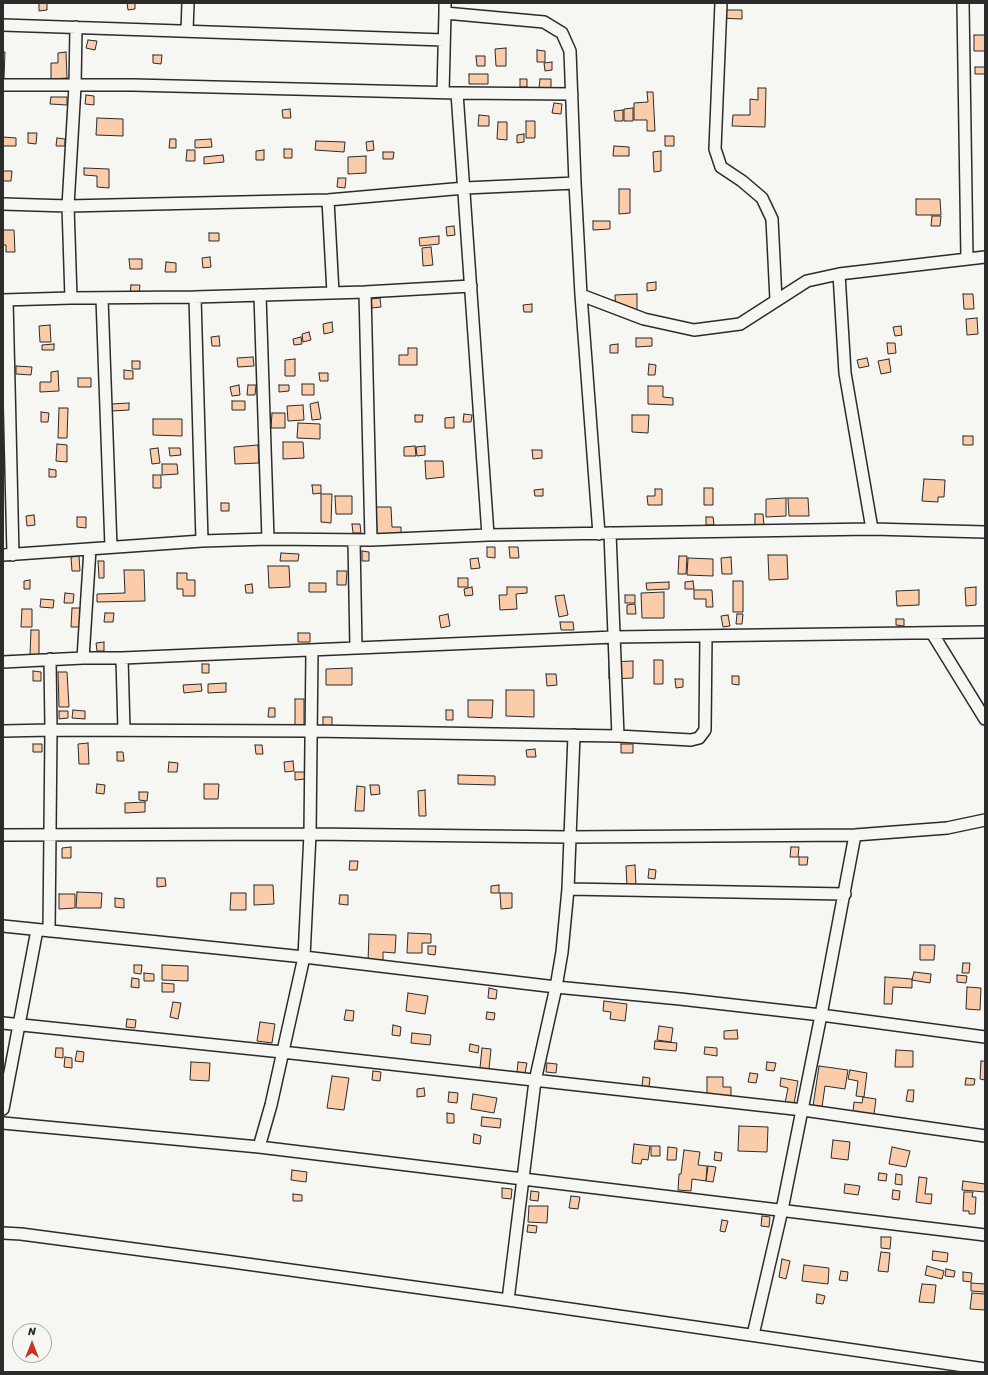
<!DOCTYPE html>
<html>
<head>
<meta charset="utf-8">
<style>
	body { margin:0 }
	#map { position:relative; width:988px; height:1375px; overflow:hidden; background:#f6f6f2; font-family:Sriracha,sans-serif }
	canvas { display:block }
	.frame { position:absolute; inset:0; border:4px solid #2b2b2b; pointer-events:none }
	.north { position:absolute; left:12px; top:1323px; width:40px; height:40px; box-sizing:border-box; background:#f6f6f2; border:1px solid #a5a5a2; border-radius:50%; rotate:0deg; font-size:11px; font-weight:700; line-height:16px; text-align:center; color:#2b2b2b }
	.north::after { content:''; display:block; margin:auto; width:14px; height:18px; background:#c8321e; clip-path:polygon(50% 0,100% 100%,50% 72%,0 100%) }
</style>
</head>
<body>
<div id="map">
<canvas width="988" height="1375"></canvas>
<div class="frame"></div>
<div class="north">N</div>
</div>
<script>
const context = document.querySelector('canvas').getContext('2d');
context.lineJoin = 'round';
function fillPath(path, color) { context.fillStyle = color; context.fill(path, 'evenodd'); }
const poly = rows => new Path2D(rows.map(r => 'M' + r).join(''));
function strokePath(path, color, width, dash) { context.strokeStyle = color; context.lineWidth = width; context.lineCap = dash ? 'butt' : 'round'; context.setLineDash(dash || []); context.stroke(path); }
const building = poly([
	[39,3,47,3,47,10,39,11,39,3],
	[127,3,135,3,135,9,128,10,127,3],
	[718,10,742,10,742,19,717,18,718,10],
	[974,35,985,35,985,51,974,51,974,35],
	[88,40,97,41,95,50,86,48,88,40],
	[506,48,506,66,496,66,495,49,506,48],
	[537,50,545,51,545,62,537,62,537,50],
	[3,52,5,52,4,79,3,79,3,52],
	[66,52,67,78,51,79,51,63,58,63,58,53,66,52],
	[153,55,162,55,161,64,153,63,153,55],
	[476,56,485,56,485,66,477,66,476,56],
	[552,62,552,70,545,71,544,63,552,62],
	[975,67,985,67,985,74,975,74,975,67],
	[469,74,488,74,488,84,469,84,469,74],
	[520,79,527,79,527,87,520,87,520,79],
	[540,79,551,79,551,88,539,88,540,79],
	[758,88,766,88,765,127,732,126,733,115,750,115,750,99,758,100,758,88],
	[647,92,653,92,655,131,647,131,647,120,634,120,634,103,648,102,647,92],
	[86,95,94,96,94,105,85,104,86,95],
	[51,97,67,97,67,105,50,104,51,97],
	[554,103,562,104,561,114,552,113,554,103],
	[633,108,633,121,624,121,624,109,633,108],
	[290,109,291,118,283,118,282,110,290,109],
	[623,110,623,121,615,121,614,111,623,110],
	[479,115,489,116,489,126,478,126,479,115],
	[97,118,123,119,123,136,96,135,97,118],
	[526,121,535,121,535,138,526,138,526,121],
	[498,122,507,122,507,140,497,139,498,122],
	[28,133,37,133,36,144,28,143,28,133],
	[524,134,524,142,517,143,517,135,524,134],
	[665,136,674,136,674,146,665,146,665,136],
	[3,137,16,138,16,146,3,146,3,137],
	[57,138,65,139,65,146,56,146,57,138],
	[170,139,176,139,176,148,169,148,170,139],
	[211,139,212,147,195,148,195,140,211,139],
	[316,141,345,142,344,152,315,150,316,141],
	[373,141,374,150,367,151,366,142,373,141],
	[614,146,629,147,629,156,613,156,614,146],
	[284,149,292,149,292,158,284,158,284,149],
	[187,150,195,150,195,161,186,161,187,150],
	[264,150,264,160,256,160,256,151,264,150],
	[661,151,661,171,654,172,653,152,661,151],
	[383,152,394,152,393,159,383,159,383,152],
	[223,155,224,162,204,164,204,157,223,155],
	[366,156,366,173,348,174,348,157,366,156],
	[84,168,109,169,109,188,97,187,97,176,84,175,84,168],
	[3,171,12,171,11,181,3,181,3,171],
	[338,178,346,178,345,188,337,187,338,178],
	[619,189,630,189,630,213,619,214,619,189],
	[916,199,940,199,941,215,916,215,916,199],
	[932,216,941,216,940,226,931,226,932,216],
	[593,221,610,221,610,229,593,230,593,221],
	[454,226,455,235,447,236,446,227,454,226],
	[3,230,14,230,15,252,6,252,6,245,3,245,3,230],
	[209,233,219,233,219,241,209,241,209,233],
	[439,236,439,244,420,246,419,238,439,236],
	[431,247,433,265,423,266,422,248,431,247],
	[210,257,211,267,203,268,202,258,210,257],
	[129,259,142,259,142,269,130,269,129,259],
	[166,262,176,263,176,272,165,272,166,262],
	[656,282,656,290,647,291,647,283,656,282],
	[131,285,140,285,139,295,130,295,131,285],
	[637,294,637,314,616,314,615,295,637,294],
	[963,294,973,294,974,309,964,309,963,294],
	[380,298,381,307,372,308,371,299,380,298],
	[532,304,532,312,524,312,523,305,532,304],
	[977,318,978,334,967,335,966,319,977,318],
	[332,322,333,332,324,334,323,324,332,322],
	[50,325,51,342,40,342,39,326,50,325],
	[901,326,902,335,895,336,893,327,901,326],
	[309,332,311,340,303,342,302,334,309,332],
	[219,336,220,346,212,346,211,337,219,336],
	[301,337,302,344,294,345,293,339,301,337],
	[636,338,652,338,652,346,636,347,636,338],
	[887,343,895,343,896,353,888,354,887,343],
	[54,344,54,350,42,350,42,345,54,344],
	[618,344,618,353,610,353,610,345,618,344],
	[408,348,417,348,417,365,399,365,399,355,408,355,408,348],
	[253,357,254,366,238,367,237,358,253,357],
	[867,358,869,366,859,368,857,360,867,358],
	[295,359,295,376,285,376,285,360,295,359],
	[889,359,891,372,881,374,878,361,889,359],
	[132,361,140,361,140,369,132,369,132,361],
	[649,364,656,365,655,375,648,375,649,364],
	[16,366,32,367,31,375,16,374,16,366],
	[124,370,133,371,133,379,124,379,124,370],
	[58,371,59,391,40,392,40,382,51,382,51,372,58,371],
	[319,373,328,373,328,381,320,381,319,373],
	[78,378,91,378,91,387,78,387,78,378],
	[302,384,314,384,314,395,302,395,302,384],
	[239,385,240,395,232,396,230,387,239,385],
	[248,385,256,385,255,395,247,395,248,385],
	[279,385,289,385,289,391,279,392,279,385],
	[648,386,663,386,663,397,673,398,673,405,648,404,648,386],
	[232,401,245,401,245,410,232,410,232,401],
	[318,402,321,419,312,420,310,404,318,402],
	[129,403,129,410,111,411,111,404,129,403],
	[303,405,304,420,288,421,287,406,303,405],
	[59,408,68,408,67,438,58,438,59,408],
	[41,412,49,413,48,422,41,422,41,412],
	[272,413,285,413,285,428,271,428,272,413],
	[464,414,472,415,471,422,463,422,464,414],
	[415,415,423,415,422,422,415,422,415,415],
	[632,415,649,415,648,433,632,432,632,415],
	[454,417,454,428,445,428,445,418,454,417],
	[153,419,182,419,182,436,153,435,153,419],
	[298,423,320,424,320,439,297,438,298,423],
	[963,436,973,436,973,445,963,445,963,436],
	[283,442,303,442,304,458,283,459,283,442],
	[57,444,67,445,67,462,56,461,57,444],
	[258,445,259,463,235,464,234,447,258,445],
	[415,446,416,456,404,456,404,447,415,446],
	[425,446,425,455,417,456,416,447,425,446],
	[158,448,160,463,152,464,150,449,158,448],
	[169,448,180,448,181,455,170,456,169,448],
	[532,450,542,450,542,458,533,459,532,450],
	[425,461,443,461,444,477,426,479,425,461],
	[162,464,177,464,178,474,162,475,162,464],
	[49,469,56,470,56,477,49,477,49,469],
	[153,475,161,475,161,488,153,488,153,475],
	[924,479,945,480,944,497,938,497,938,502,922,501,924,479],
	[312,485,321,485,321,493,313,494,312,485],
	[704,488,713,488,713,505,704,505,704,488],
	[543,489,543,496,535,496,534,490,543,489],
	[655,489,662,489,662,505,648,505,647,496,655,496,655,489],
	[321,494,332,494,331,523,321,522,321,494],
	[335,496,352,496,352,514,336,514,335,496],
	[786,498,786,516,766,517,766,499,786,498],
	[788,498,808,498,809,516,789,516,788,498],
	[221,503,229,503,229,511,221,511,221,503],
	[376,507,391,507,392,527,401,527,401,534,377,534,376,507],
	[755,514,763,514,764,526,755,526,755,514],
	[34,515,35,525,27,526,26,516,34,515],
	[77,517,86,517,86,528,77,527,77,517],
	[706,517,713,517,714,525,706,525,706,517],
	[352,524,360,524,361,533,353,533,352,524],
	[487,547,495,547,495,558,487,557,487,547],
	[509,547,518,547,519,558,510,558,509,547],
	[362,551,369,552,369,561,362,561,362,551],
	[281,553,299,554,298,561,280,561,281,553],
	[768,555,787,555,788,579,769,580,768,555],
	[79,556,80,571,72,571,71,557,79,556],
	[679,556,687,556,686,574,678,574,679,556],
	[731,557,732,574,722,574,721,558,731,557],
	[478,558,480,568,471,569,470,559,478,558],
	[688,558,713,559,713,576,687,575,688,558],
	[98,561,104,561,104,578,99,578,98,561],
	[268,566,289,566,290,587,269,588,268,566],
	[124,570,144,570,145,601,97,602,97,594,125,593,124,570],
	[337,571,347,571,346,585,337,585,337,571],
	[177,573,187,573,187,580,195,580,195,596,183,596,183,589,177,589,177,573],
	[458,578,468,578,468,587,458,587,458,578],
	[30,580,30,589,24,589,24,581,30,580],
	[693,581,694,589,685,589,685,582,693,581],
	[733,581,743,581,743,612,733,612,733,581],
	[669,582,669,589,647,590,646,583,669,582],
	[309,583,326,583,326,592,309,592,309,583],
	[252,584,253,593,246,593,245,585,252,584],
	[472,587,473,595,465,596,464,589,472,587],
	[507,587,527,587,527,593,516,594,517,609,500,610,499,595,507,595,507,587],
	[976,587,976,605,966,606,965,588,976,587],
	[694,590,712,590,713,607,706,607,706,599,694,599,694,590],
	[919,590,919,605,897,606,896,591,919,590],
	[664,592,664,618,642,618,641,593,664,592],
	[65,593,74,594,73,603,64,603,65,593],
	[564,595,568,615,559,617,555,596,564,595],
	[625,595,635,595,635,603,625,603,625,595],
	[41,599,54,600,53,608,40,607,41,599],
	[635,604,636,614,627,614,627,605,635,604],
	[72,608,80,608,80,627,71,627,72,608],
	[22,609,32,609,32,627,21,627,22,609],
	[105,613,114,613,113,622,104,622,105,613],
	[448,614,450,626,441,628,439,616,448,614],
	[737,614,743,614,742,624,736,624,737,614],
	[728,615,730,626,723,627,721,616,728,615],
	[896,619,904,619,904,626,896,625,896,619],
	[560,622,573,622,574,630,561,630,560,622],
	[31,630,39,630,39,655,30,655,31,630],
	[298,633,310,633,310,642,298,642,298,633],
	[104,642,104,651,97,651,96,643,104,642],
	[654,660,663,660,663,684,654,684,654,660],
	[633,661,633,678,609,679,609,662,633,661],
	[202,664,209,664,209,673,202,673,202,664],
	[352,668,352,685,326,685,326,669,352,668],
	[33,671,41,672,41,681,33,681,33,671],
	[58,672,67,672,69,707,59,707,58,672],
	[546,674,556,674,557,685,547,686,546,674],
	[732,676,739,676,739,685,732,684,732,676],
	[675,679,683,679,683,687,676,688,675,679],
	[226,683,226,692,208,693,208,684,226,683],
	[201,684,202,691,184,693,183,685,201,684],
	[506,690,534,690,534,717,506,716,506,690],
	[295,699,304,699,304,725,295,725,295,699],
	[468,700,493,700,492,718,468,717,468,700],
	[269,708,275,708,275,717,268,717,269,708],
	[73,710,85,711,85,719,72,718,73,710],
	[446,710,453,710,453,720,446,720,446,710],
	[59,711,68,711,68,718,59,719,59,711],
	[323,717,332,717,332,727,323,726,323,717],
	[88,743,89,764,79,764,78,744,88,743],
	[33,744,42,744,42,752,33,752,33,744],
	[621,744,633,744,633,753,621,753,621,744],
	[255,745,262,745,263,754,256,754,255,745],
	[535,749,536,757,527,757,526,750,535,749],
	[117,752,123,752,124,761,117,761,117,752],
	[293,761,294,771,285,772,284,762,293,761],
	[169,762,178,763,177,772,168,772,169,762],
	[295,772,305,772,305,779,295,780,295,772],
	[458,775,495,776,495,785,458,784,458,775],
	[97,784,105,785,104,794,96,793,97,784],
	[204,784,219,784,218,799,204,799,204,784],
	[370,785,379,785,380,794,371,795,370,785],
	[357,786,365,787,364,811,355,811,357,786],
	[425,790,426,816,419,816,418,791,425,790],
	[139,792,148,792,147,801,139,800,139,792],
	[145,802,145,812,125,813,125,803,145,802],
	[71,847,71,858,62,858,62,848,71,847],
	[791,847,799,847,798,857,790,857,791,847],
	[799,857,808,857,807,865,799,865,799,857],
	[350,861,358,861,357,870,349,870,350,861],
	[635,865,636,885,627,886,626,866,635,865],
	[649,869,656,870,655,879,648,878,649,869],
	[157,878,165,878,166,886,157,887,157,878],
	[254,885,273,885,274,904,254,905,254,885],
	[499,885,499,893,491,893,491,886,499,885],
	[77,892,102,893,101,908,76,908,77,892],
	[231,893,246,893,246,910,230,910,231,893],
	[500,893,512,893,512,908,501,909,500,893],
	[59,894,75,894,75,908,59,909,59,894],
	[340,895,348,895,348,905,339,904,340,895],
	[115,898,124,899,124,908,115,907,115,898],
	[408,933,431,934,431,943,422,943,422,953,407,953,408,933],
	[369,934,396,935,395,953,383,952,383,962,368,962,369,934],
	[920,945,935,945,934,960,920,960,920,945],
	[428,946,436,946,435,955,428,954,428,946],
	[963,963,970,963,969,973,962,973,963,963],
	[134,965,142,965,141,974,134,973,134,965],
	[162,965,188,966,188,981,162,980,162,965],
	[914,972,931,974,930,983,912,980,914,972],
	[144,973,154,974,154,981,144,981,144,973],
	[957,975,967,976,966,983,957,982,957,975],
	[885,977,912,979,912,988,893,987,892,1004,884,1004,885,977],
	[132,978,139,979,139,988,131,987,132,978],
	[162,983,174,984,174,992,162,992,162,983],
	[967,987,981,988,980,1010,966,1009,967,987],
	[489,988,497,990,496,999,488,998,489,988],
	[408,993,428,996,425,1014,406,1011,408,993],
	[604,1001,627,1004,625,1021,610,1019,611,1012,603,1011,604,1001],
	[173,1002,181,1003,178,1019,170,1017,173,1002],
	[346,1010,354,1011,353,1021,344,1020,346,1010],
	[487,1012,495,1013,494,1020,486,1019,487,1012],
	[127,1019,136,1020,135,1028,126,1027,127,1019],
	[260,1022,275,1024,272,1043,257,1041,260,1022],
	[393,1025,401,1027,400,1036,392,1035,393,1025],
	[659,1026,673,1028,671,1042,657,1040,659,1026],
	[737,1030,738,1039,724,1039,724,1031,737,1030],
	[412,1033,431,1035,430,1045,411,1043,412,1033],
	[655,1041,677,1043,676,1051,654,1049,655,1041],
	[470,1044,479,1046,478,1053,469,1051,470,1044],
	[705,1047,717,1048,717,1056,704,1054,705,1047],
	[56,1048,63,1048,63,1058,55,1057,56,1048],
	[482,1048,491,1049,489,1069,480,1068,482,1048],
	[896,1050,913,1051,913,1067,895,1067,896,1050],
	[77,1051,84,1052,83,1062,75,1061,77,1051],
	[65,1057,72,1058,72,1068,64,1067,65,1057],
	[981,1061,985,1061,985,1080,980,1079,981,1061],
	[191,1062,210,1063,209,1081,190,1080,191,1062],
	[518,1062,527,1063,525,1073,517,1072,518,1062],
	[767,1062,776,1063,774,1071,766,1070,767,1062],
	[547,1063,557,1064,556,1073,546,1072,547,1063],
	[819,1066,848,1070,845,1089,825,1086,822,1107,813,1106,819,1066],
	[850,1070,867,1073,864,1097,856,1096,858,1081,848,1079,850,1070],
	[373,1071,381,1072,380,1081,372,1080,373,1071],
	[750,1073,758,1074,756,1083,748,1082,750,1073],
	[332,1076,349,1078,344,1110,327,1108,332,1076],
	[643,1077,650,1078,649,1087,642,1086,643,1077],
	[707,1077,723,1077,723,1087,731,1087,731,1096,707,1095,707,1077],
	[781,1078,798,1081,794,1104,785,1103,788,1088,780,1086,781,1078],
	[966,1078,975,1079,974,1085,965,1085,966,1078],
	[424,1088,425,1096,417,1097,417,1089,424,1088],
	[908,1090,914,1090,913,1102,906,1101,908,1090],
	[449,1092,458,1093,457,1103,448,1102,449,1092],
	[473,1094,497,1098,494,1113,471,1109,473,1094],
	[863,1097,876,1099,874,1114,853,1112,854,1102,862,1103,863,1097],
	[447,1113,454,1114,454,1123,447,1123,447,1113],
	[482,1117,501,1119,500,1128,481,1126,482,1117],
	[739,1126,768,1127,767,1152,738,1151,739,1126],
	[474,1134,481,1136,480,1144,473,1143,474,1134],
	[833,1140,850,1142,848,1160,831,1158,833,1140],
	[634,1144,650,1146,648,1160,642,1159,641,1164,632,1163,634,1144],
	[651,1146,660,1146,660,1156,651,1156,651,1146],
	[668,1147,677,1148,676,1160,667,1160,668,1147],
	[892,1147,910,1151,906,1167,889,1164,892,1147],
	[684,1150,700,1152,698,1165,707,1166,706,1181,692,1179,691,1191,678,1190,679,1174,681,1174,684,1150],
	[715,1152,722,1153,721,1161,714,1160,715,1152],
	[708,1166,716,1167,713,1182,706,1181,708,1166],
	[292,1170,307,1172,306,1182,291,1180,292,1170],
	[879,1173,887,1174,886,1181,878,1180,879,1173],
	[896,1174,902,1175,902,1185,895,1184,896,1174],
	[919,1177,927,1178,925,1194,932,1194,931,1204,916,1202,919,1177],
	[963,1181,985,1184,985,1192,962,1190,963,1181],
	[845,1184,860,1186,858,1195,844,1193,845,1184],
	[502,1188,512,1189,511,1199,502,1198,502,1188],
	[893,1190,900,1191,899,1200,892,1199,893,1190],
	[531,1191,539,1192,538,1201,530,1200,531,1191],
	[964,1192,973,1192,972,1197,976,1197,975,1214,969,1214,969,1211,963,1211,964,1192],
	[293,1194,302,1195,302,1201,293,1201,293,1194],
	[571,1196,580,1197,578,1209,569,1208,571,1196],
	[529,1206,548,1206,547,1223,528,1222,529,1206],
	[762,1216,770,1217,769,1227,761,1226,762,1216],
	[722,1220,728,1221,725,1232,720,1231,722,1220],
	[528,1225,537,1226,536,1233,527,1232,528,1225],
	[881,1237,891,1237,890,1249,881,1248,881,1237],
	[933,1251,948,1253,947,1262,932,1260,933,1251],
	[881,1252,890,1253,888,1272,878,1271,881,1252],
	[782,1259,790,1261,786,1279,779,1277,782,1259],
	[804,1265,829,1268,828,1284,802,1281,804,1265],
	[927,1266,944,1271,942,1279,925,1275,927,1266],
	[946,1269,955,1271,954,1277,945,1276,946,1269],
	[841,1271,848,1272,847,1281,839,1280,841,1271],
	[963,1272,972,1273,971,1282,963,1281,963,1272],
	[971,1283,985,1284,985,1292,971,1291,971,1283],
	[922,1284,936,1285,934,1303,919,1302,922,1284],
	[972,1293,985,1294,985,1310,970,1309,972,1293],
	[817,1294,825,1296,823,1304,816,1303,817,1294]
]);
const minor = poly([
	[445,3,445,13,544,22,562,33,570,51,575,183,581,295,599,534],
	[721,3,715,149,721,167,742,181,762,198,772,219,776,300],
	[963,3,967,259],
	[3,25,444,40],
	[187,31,188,3],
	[3,85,133,85,457,93,572,94],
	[443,92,445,13],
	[457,93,488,535],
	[328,200,333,293],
	[3,204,68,206,328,200,465,188,575,183],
	[839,274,845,373,872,529],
	[365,292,371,540],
	[260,295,268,539],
	[581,295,644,319,694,330,740,324,807,281,839,274,985,257],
	[195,297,202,541],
	[71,298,68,206,75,86,76,27],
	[102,298,111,547],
	[3,300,71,298,195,297,365,292,471,286],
	[7,300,13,555],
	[610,533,618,736],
	[354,541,356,648],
	[3,555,202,541,268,539,371,540,488,535,872,529,985,532],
	[932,633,985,719],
	[83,658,90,549],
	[122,658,124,730],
	[3,662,83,658,122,658,614,637,985,632],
	[3,731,51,730,311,731,618,736,691,740,699,738,705,730,706,636],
	[3,835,310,834,569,837,855,835,947,828,985,820],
	[568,889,845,894],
	[3,926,304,957,556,987,680,999,821,1015,985,1037],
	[49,931,51,730,50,659],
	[3,1023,282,1052,803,1110,985,1136],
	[3,1109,37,930],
	[3,1123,259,1147,985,1235],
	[259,1147,271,1105,304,957,310,834,312,650],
	[3,1233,21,1234,225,1261,508,1300,985,1369],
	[508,1300,535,1081,556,987,562,952,568,889,574,735],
	[753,1335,782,1210,821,1015,855,835]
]);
fillPath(building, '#facca9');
strokePath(building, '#2b2b2b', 1);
strokePath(minor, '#2b2b2b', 14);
strokePath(minor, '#f6f6f2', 11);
</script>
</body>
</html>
